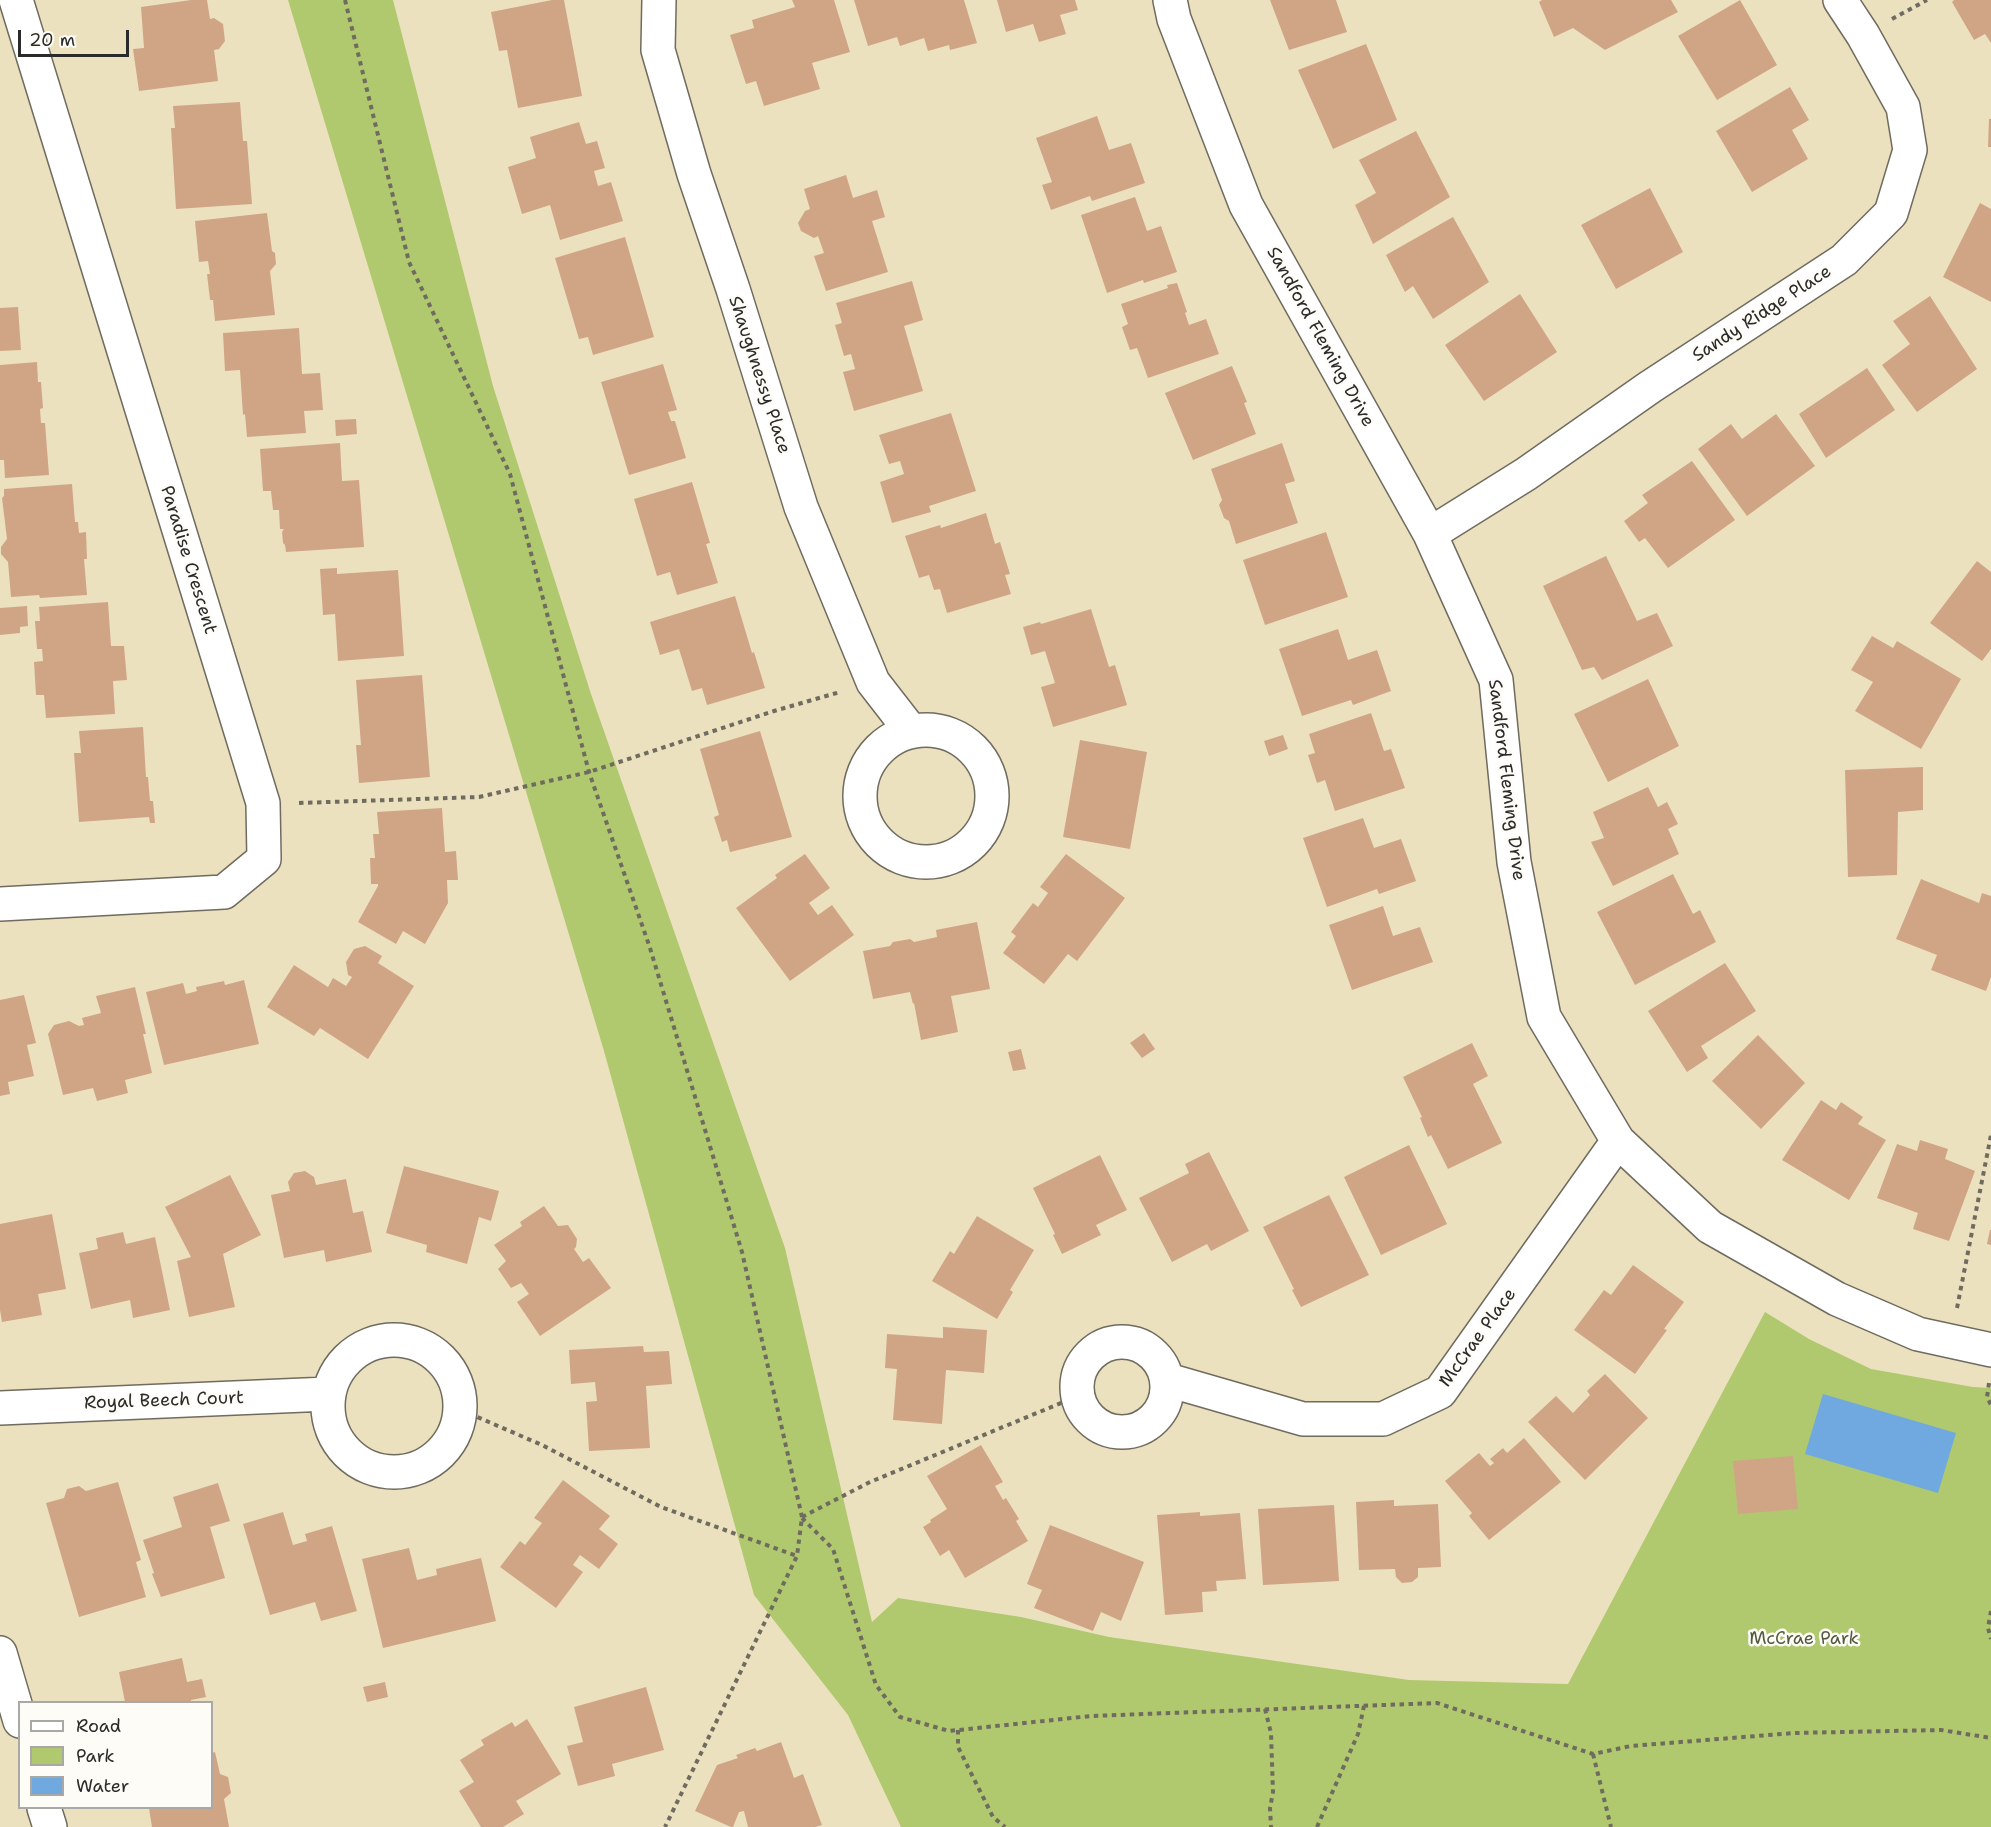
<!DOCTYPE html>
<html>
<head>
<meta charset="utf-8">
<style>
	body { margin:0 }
	#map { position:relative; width:1991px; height:1827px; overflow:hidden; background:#ece1bf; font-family:"Shantell Sans",sans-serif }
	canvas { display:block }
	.legend { position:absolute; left:18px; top:1701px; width:195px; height:108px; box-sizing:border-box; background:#fdfcf7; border:2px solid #a9a8a5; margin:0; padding:8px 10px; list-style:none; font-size:18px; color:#2b2b2b }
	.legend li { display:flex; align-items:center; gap:12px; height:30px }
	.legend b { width:30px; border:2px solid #a9a8a5 }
	.scale { position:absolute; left:18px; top:30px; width:111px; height:27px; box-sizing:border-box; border:3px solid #2b2b2b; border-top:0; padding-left:8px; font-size:18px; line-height:21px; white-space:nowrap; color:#2b2b2b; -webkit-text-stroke:4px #fdfcf7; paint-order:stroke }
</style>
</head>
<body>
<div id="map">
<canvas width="1991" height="1827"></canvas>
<ul class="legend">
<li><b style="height:8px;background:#fff"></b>Road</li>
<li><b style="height:16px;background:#b1c96e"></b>Park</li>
<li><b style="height:16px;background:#70a9df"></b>Water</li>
</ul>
<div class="scale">20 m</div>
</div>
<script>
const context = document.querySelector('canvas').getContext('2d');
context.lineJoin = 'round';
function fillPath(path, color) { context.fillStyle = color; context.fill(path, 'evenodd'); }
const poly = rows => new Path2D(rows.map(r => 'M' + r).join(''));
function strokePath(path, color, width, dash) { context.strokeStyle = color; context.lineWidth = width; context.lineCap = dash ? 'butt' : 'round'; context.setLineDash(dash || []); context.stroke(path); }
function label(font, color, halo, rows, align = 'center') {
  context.font = font + ' "Shantell Sans",sans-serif'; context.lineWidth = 5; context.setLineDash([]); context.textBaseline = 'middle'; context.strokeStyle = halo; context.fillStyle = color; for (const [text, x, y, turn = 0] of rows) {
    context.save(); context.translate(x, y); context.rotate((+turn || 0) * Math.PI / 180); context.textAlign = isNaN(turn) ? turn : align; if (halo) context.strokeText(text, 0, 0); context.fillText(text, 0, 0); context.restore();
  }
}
const green = poly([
	[288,0,393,0,493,386,591,694,785,1248,872,1622,898,1598,1021,1617,1109,1637,1409,1680,1568,1684,1765,1312,1809,1339,1871,1369,1973,1387,1991,1388,1991,1827,901,1827,848,1715,754,1595,604,1051]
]);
const water = poly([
	[1823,1394,1956,1433,1938,1493,1805,1454]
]);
const building = poly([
	[191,0,207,0,210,19,214,18,223,24,225,41,219,49,214,50,218,81,139,91,133,49,144,48,141,7],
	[552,0,564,0,582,96,518,108,507,50,499,51,491,12],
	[792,0,834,0,850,52,812,63,820,89,764,106,756,81,746,84,730,35,754,28,752,20,795,7],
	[854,0,964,0,977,43,950,50,949,45,928,51,924,38,900,46,897,37,868,46],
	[997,0,1075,0,1078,10,1060,15,1066,34,1039,42,1033,24,1006,32],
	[1270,0,1336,0,1347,32,1289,50],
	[1542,0,1671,0,1678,12,1605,50,1573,28,1554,37,1539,2],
	[1740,0,1777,65,1717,100,1678,36],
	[1954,0,1991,0,1991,43,1985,34,1974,40,1952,2],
	[1366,44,1397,120,1333,149,1298,70],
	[1790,87,1809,120,1792,130,1808,159,1752,192,1716,131],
	[240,102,243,141,247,141,252,204,176,209,171,128,175,128,173,106],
	[1097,116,1109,150,1131,143,1145,183,1092,201,1090,196,1051,210,1042,185,1052,182,1036,138],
	[1989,119,1991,119,1991,147,1988,147],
	[579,122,586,144,597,141,605,168,594,171,598,186,611,182,623,221,560,240,550,205,522,214,508,167,536,158,530,137],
	[1416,131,1450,197,1373,244,1355,205,1376,193,1359,160],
	[846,175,853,198,877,190,885,217,872,221,888,272,826,291,814,256,824,253,818,236,814,238,801,231,798,223,805,211,810,209,804,189],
	[1650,188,1683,252,1616,289,1581,225],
	[1135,197,1147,231,1161,226,1177,272,1144,283,1143,280,1107,293,1081,215],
	[1980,203,1991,209,1991,302,1943,277],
	[267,213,272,251,275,253,276,264,270,271,275,315,215,321,213,300,210,300,207,274,210,274,208,261,199,262,195,221],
	[1453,217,1489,282,1433,319,1413,286,1405,292,1386,255],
	[625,237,654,337,593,355,588,337,579,339,555,258],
	[912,281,923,320,904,326,923,391,854,411,843,372,855,369,851,354,844,356,835,325,842,323,836,303],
	[1177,283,1187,312,1185,313,1189,325,1206,319,1219,354,1148,378,1137,348,1130,350,1122,327,1128,324,1121,304,1168,288,1167,285],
	[1520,294,1557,352,1484,401,1445,345],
	[1930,296,1977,369,1917,412,1882,365,1910,344,1893,321],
	[18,307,21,350,0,351,0,308],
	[299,328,302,374,320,373,323,410,304,411,306,433,247,437,245,414,243,415,240,370,225,371,223,333],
	[37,362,38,382,41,382,43,408,40,409,41,423,45,423,49,475,5,478,4,460,0,460,0,365],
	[663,364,677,410,668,412,671,421,675,421,686,458,629,475,601,382],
	[1232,366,1247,402,1244,403,1256,434,1193,460,1165,393],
	[1867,368,1895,410,1826,458,1799,414],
	[951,413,976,491,929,506,931,512,892,523,880,482,904,474,900,461,889,464,879,435],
	[1776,414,1815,466,1747,516,1698,449,1731,424,1742,439],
	[356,419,357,434,336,436,335,420],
	[340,443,342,481,359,480,364,547,286,552,285,545,283,543,282,532,284,529,280,529,279,510,273,510,271,491,263,491,260,449],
	[1282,443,1295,481,1285,484,1298,523,1236,544,1229,521,1224,518,1219,505,1222,500,1211,469],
	[1692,461,1735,520,1668,568,1645,538,1639,542,1624,521,1648,503,1642,495],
	[692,482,710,543,706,544,718,583,677,595,670,572,657,576,634,499],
	[72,484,75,522,78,522,79,533,86,532,87,559,84,559,87,595,40,598,39,595,11,597,8,562,1,554,1,547,7,539,2,498,4,496,4,489],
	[986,513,995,544,1000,542,1010,574,1005,575,1011,594,947,613,940,589,934,590,929,575,919,578,905,536,940,525,941,528],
	[1326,532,1348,597,1265,625,1243,560],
	[1606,556,1637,621,1657,613,1673,646,1602,680,1594,667,1582,670,1543,586],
	[1977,561,1991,572,1991,649,1982,661,1930,623],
	[337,568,337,574,398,570,404,656,338,661,335,614,323,615,320,569],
	[735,596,752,653,754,652,765,688,707,705,702,688,692,691,679,649,660,655,650,622],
	[108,602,111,646,124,646,127,680,113,681,115,714,46,718,44,695,36,695,34,662,43,661,42,649,37,649,35,621,40,621,39,607],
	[27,606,28,626,20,627,20,633,0,635,0,608],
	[1091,609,1109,667,1115,665,1127,705,1053,727,1041,687,1055,683,1045,651,1031,655,1023,627,1040,622,1041,624],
	[1338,629,1348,660,1377,650,1391,691,1353,705,1351,700,1302,716,1279,649],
	[1872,636,1893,648,1897,641,1961,679,1921,749,1855,711,1873,682,1851,670],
	[422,675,430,777,359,783,356,745,361,745,356,680],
	[1648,679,1679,746,1608,782,1574,714],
	[1371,713,1384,751,1391,749,1405,788,1335,811,1325,780,1317,783,1308,755,1315,753,1309,734],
	[143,727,146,777,148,777,150,801,153,801,155,823,150,823,149,817,79,822,74,753,81,753,79,731],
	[760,731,792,837,730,852,727,840,722,842,714,817,719,815,700,749],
	[1283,735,1288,749,1269,756,1264,741],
	[1080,740,1147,752,1130,849,1063,837],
	[1923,767,1923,810,1898,812,1897,875,1848,877,1845,770],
	[1648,787,1658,807,1667,802,1678,824,1668,829,1679,854,1613,886,1591,842,1604,838,1593,812],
	[442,808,445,852,456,851,458,880,447,880,448,903,425,944,403,931,396,944,358,922,378,886,378,884,371,884,370,858,375,858,373,834,379,834,377,812],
	[1363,818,1374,848,1401,839,1416,881,1379,894,1377,889,1327,907,1303,838],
	[805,854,830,888,809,903,818,915,832,905,854,935,790,981,736,908,777,878,775,875],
	[1066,854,1125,898,1077,961,1068,954,1044,984,1003,953,1016,936,1011,932,1033,903,1038,907,1048,893,1040,887],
	[1673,874,1693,914,1700,910,1716,942,1635,985,1597,912],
	[1921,879,1979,903,1982,893,1991,896,1991,977,1986,991,1931,970,1937,955,1896,939],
	[1383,906,1393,936,1420,927,1433,962,1352,990,1329,925],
	[977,922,990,989,951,996,958,1032,921,1040,914,1003,913,1004,910,992,873,999,863,951,890,946,893,942,910,939,914,942,937,937,936,930],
	[365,946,382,956,378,963,414,986,368,1059,320,1028,314,1036,267,1007,294,965,328,987,333,978,346,986,352,977,348,975,346,962,354,949],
	[1725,963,1756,1011,1701,1046,1708,1058,1687,1072,1648,1011],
	[244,980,259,1044,164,1065,146,992,183,983,186,994,197,991,196,987,224,981,225,985],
	[135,987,146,1034,143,1034,152,1073,125,1080,128,1093,97,1101,93,1088,63,1095,48,1034,54,1025,69,1021,79,1026,84,1025,82,1018,101,1013,96,996],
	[24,995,36,1043,27,1045,34,1076,8,1082,10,1094,0,1096,0,1000],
	[1144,1033,1155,1049,1142,1058,1130,1043],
	[1758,1035,1805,1083,1761,1129,1712,1081],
	[1472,1043,1488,1076,1473,1084,1502,1143,1448,1169,1431,1135,1428,1137,1420,1118,1422,1117,1403,1077],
	[1021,1049,1026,1069,1013,1071,1008,1052],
	[1821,1100,1836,1110,1841,1102,1863,1117,1858,1124,1886,1140,1849,1200,1782,1160],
	[1920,1140,1948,1149,1945,1159,1975,1171,1949,1241,1913,1229,1918,1213,1877,1198,1897,1144,1917,1151],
	[1409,1145,1447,1224,1381,1255,1344,1177],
	[1209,1152,1249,1231,1211,1251,1207,1244,1172,1262,1139,1198,1189,1173,1185,1164],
	[1100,1155,1127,1210,1096,1225,1101,1235,1062,1254,1053,1235,1055,1234,1033,1188],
	[404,1166,499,1191,491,1221,479,1217,467,1264,426,1252,427,1245,386,1233],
	[305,1171,314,1177,316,1185,346,1179,353,1213,363,1211,372,1252,326,1262,324,1250,284,1258,271,1195,290,1191,288,1182,294,1173],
	[230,1175,261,1235,223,1254,235,1307,189,1317,177,1261,191,1257,165,1207],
	[1329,1195,1369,1275,1301,1307,1292,1290,1294,1289,1263,1227],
	[544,1206,558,1226,568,1225,577,1239,576,1247,574,1249,583,1262,589,1258,611,1288,540,1336,517,1302,529,1294,521,1283,511,1288,498,1269,506,1261,494,1245,522,1226,520,1222],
	[52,1214,66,1289,38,1294,42,1315,2,1322,0,1310,0,1224],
	[977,1216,1034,1250,1010,1290,1013,1292,997,1319,932,1281,950,1251,954,1254],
	[1990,1230,1991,1230,1991,1245,1987,1244],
	[123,1232,126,1244,155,1237,170,1310,133,1318,130,1300,91,1309,79,1253,98,1249,96,1238],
	[1633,1265,1684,1302,1664,1329,1667,1330,1635,1374,1574,1330,1604,1290,1611,1295],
	[943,1327,987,1330,984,1373,946,1370,942,1424,893,1420,897,1369,885,1368,887,1334,943,1338],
	[643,1346,644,1352,669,1351,672,1384,646,1386,650,1448,589,1451,586,1402,597,1401,595,1382,571,1384,569,1350],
	[1605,1374,1648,1418,1585,1480,1528,1422,1556,1396,1573,1413,1590,1395,1587,1391],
	[1524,1438,1561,1482,1489,1540,1469,1516,1472,1513,1445,1481,1479,1453,1490,1466,1494,1463,1490,1459,1503,1448,1507,1453],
	[981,1445,1003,1482,995,1486,1003,1500,1006,1498,1019,1519,1016,1521,1028,1541,965,1578,949,1550,940,1556,923,1527,931,1522,930,1520,947,1509,927,1476],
	[1793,1456,1798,1509,1738,1514,1733,1461],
	[563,1480,610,1516,599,1529,618,1544,599,1569,580,1555,573,1565,583,1572,556,1608,500,1567,520,1541,525,1545,542,1523,534,1518],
	[118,1482,141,1560,136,1562,146,1597,79,1617,46,1503,64,1498,67,1489,79,1486,86,1491],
	[218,1483,230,1521,210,1527,225,1578,161,1597,152,1574,154,1573,143,1540,182,1527,173,1497],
	[1394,1500,1394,1506,1438,1504,1441,1567,1418,1568,1418,1577,1412,1582,1402,1583,1396,1577,1395,1569,1359,1570,1356,1502],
	[1334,1505,1339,1581,1263,1585,1258,1509],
	[283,1512,293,1545,307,1541,305,1534,332,1526,357,1611,321,1621,315,1602,270,1615,243,1524],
	[1200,1512,1200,1516,1240,1513,1246,1579,1216,1581,1217,1591,1202,1592,1203,1612,1165,1615,1157,1515],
	[1050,1525,1144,1562,1121,1621,1101,1612,1093,1631,1034,1608,1042,1590,1027,1584],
	[409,1548,417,1580,437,1575,436,1569,481,1558,496,1621,383,1648,362,1559],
	[182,1658,187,1682,202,1679,206,1697,191,1700,191,1702,125,1702,119,1672],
	[385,1682,388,1697,367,1702,363,1687],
	[646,1687,664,1750,612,1764,615,1776,578,1786,567,1746,583,1742,574,1707],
	[527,1719,561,1774,516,1801,524,1814,503,1827,481,1827,459,1791,474,1782,460,1760,484,1745,481,1740,512,1722,515,1727],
	[781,1742,794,1778,803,1774,822,1825,815,1827,748,1827,744,1811,739,1812,733,1827,731,1827,695,1811,717,1765,738,1758,736,1755,755,1748,757,1751],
	[215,1752,220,1774,228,1777,231,1793,224,1799,229,1827,152,1827,149,1808,212,1808,212,1753]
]);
const path = poly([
	[345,0,409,262,510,474,589,772,650,948,742,1252,802,1517,797,1556,665,1827],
	[1892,19,1927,0],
	[299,803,479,797,589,772,774,711,840,692],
	[1957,1308,1991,1135],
	[1989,1383,1987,1397,1991,1405],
	[461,1410,542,1445,661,1507,797,1556],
	[802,1517,870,1482,1078,1396],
	[802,1518,833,1549,876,1685,900,1717,949,1731,1091,1716,1437,1703,1593,1754,1631,1746,1794,1733,1941,1730,1991,1738],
	[1991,1611,1988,1628,1991,1639],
	[1265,1709,1271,1733,1273,1792,1270,1808,1271,1827],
	[958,1730,958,1747,993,1817,1005,1827],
	[1593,1754,1611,1827],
	[1317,1827,1358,1734,1364,1706]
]);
const street = poly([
	[659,0,658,50,694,174,733,289,801,507,873,682,911,731],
	[1170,0,1174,19,1246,205,1430,534,1496,680,1514,862,1544,1017,1618,1141,1710,1227,1837,1299,1918,1334,1991,1350],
	[1430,534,1526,474,1650,387,1844,260,1891,213,1910,150,1903,107,1863,35,1840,0],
	'860 796a66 66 0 1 1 132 0a66 66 0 1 1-132 0Z',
	[0,904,224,892,264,859,263,803,16,0],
	'328 1406a66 66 0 1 1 132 0a66 66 0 1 1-132 0Z',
	'1077 1387a45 45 0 1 1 90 0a45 45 0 1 1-90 0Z',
	[1168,1380,1303,1419,1383,1419,1440,1392,1618,1141],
	[0,1408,328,1394],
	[0,1653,20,1721],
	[44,1808,50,1827]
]);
const streetNames = [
	["Sandy Ridge Place",1762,314,-33],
	["Sandford Fleming Drive",1320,337,61],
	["Shaughnessy Place",759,375,72],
	["Paradise Crescent",188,560,73],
	["Sandford Fleming Drive",1506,780,83],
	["McCrae Place",1478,1338,-54],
	["Royal Beech Court",164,1401,-2]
];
const parkNames = [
	["McCrae Park",1804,1639]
];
fillPath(green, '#b1c96e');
fillPath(water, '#70a9df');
fillPath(building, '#d0a585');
strokePath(street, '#6f6b5f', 36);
strokePath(path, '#6f6b5f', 4, [4.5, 4.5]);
strokePath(street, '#fff', 33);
label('18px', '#2b2b2b', '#fdfcf7', streetNames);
label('18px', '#535a3f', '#fdfcf7', parkNames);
</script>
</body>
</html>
